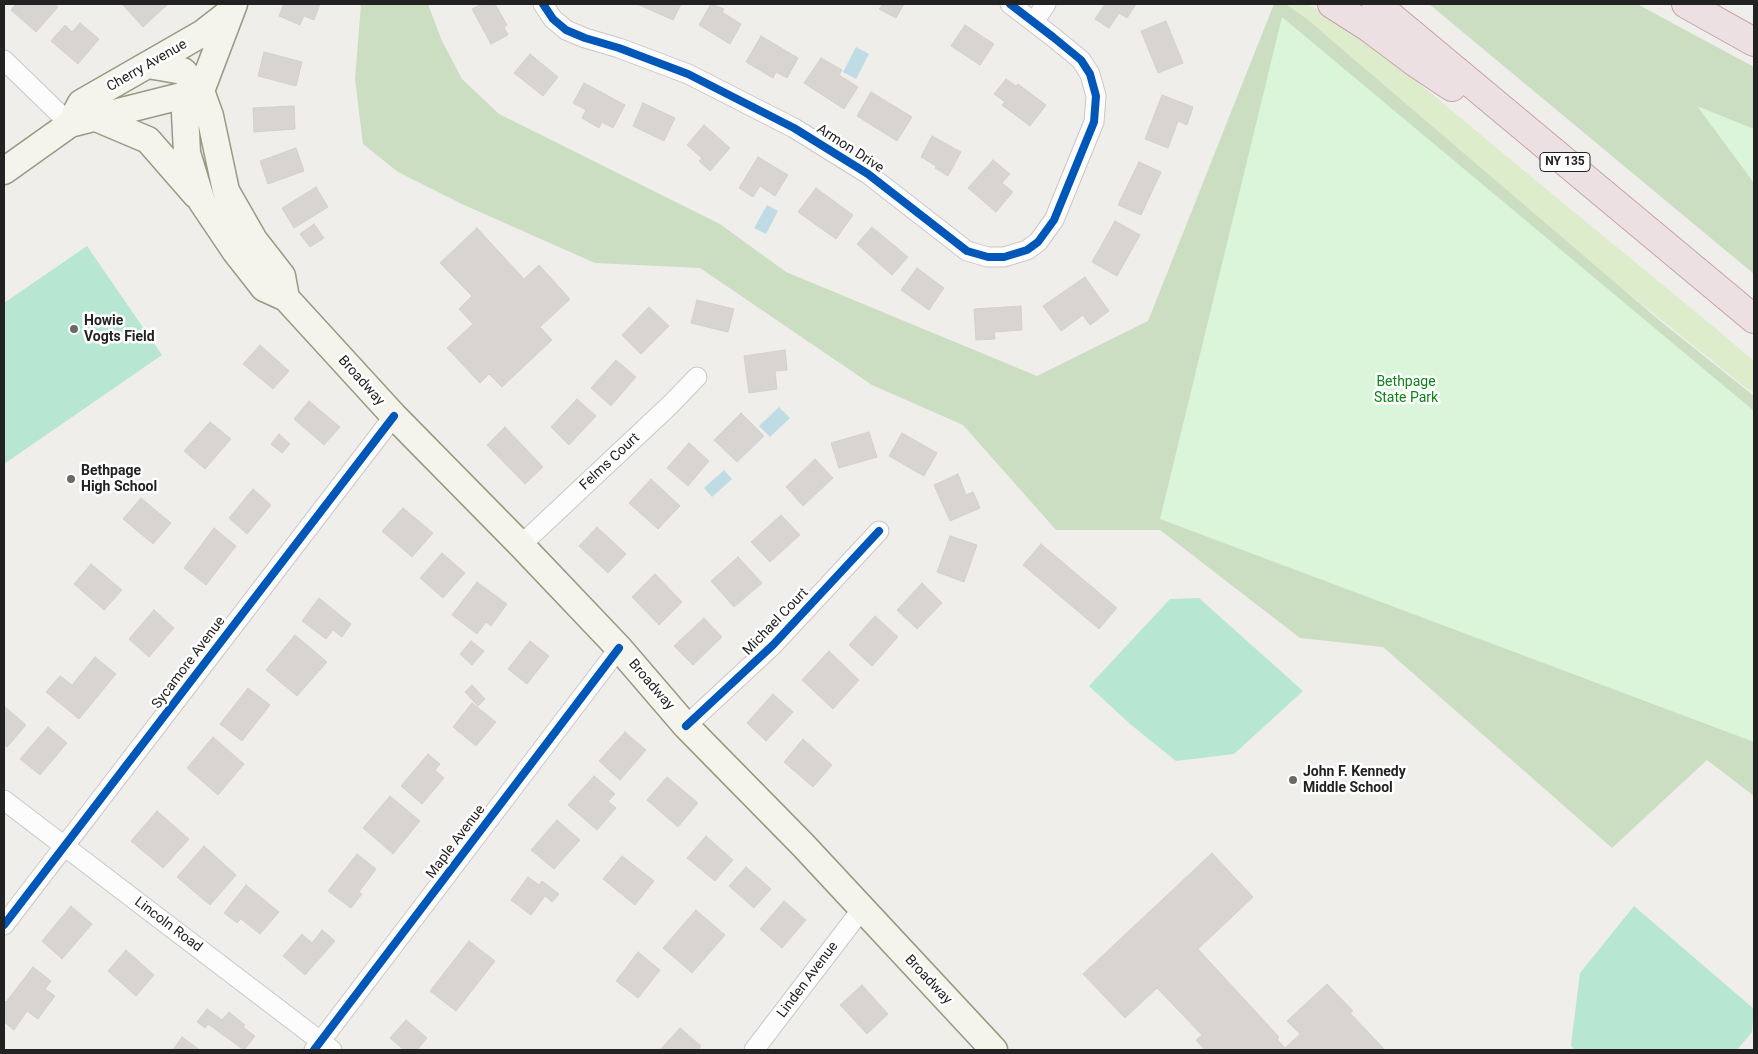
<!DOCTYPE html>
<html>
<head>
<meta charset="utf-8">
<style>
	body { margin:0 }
	#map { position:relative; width:1758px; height:1054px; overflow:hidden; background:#f0eeeb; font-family:Roboto,sans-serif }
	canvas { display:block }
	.frame { position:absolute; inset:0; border:5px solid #222; pointer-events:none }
</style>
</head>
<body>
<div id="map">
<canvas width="1758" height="1054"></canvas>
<div class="frame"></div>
</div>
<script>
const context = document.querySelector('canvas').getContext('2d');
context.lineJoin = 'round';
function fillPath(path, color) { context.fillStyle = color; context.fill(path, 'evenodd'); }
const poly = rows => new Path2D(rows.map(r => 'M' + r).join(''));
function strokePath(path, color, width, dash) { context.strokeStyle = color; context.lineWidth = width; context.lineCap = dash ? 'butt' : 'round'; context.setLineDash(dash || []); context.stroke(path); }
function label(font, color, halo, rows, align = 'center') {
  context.font = font + ' Roboto,sans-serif'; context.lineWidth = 5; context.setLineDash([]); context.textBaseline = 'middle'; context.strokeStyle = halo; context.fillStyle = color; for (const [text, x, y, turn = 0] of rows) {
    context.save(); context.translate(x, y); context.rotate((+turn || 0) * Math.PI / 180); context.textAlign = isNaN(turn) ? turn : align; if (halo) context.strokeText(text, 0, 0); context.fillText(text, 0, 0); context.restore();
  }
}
const grass = poly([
	[1286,4,1306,4,1328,14,1402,69,1523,170,1714,327,1754,361,1754,394,1618,285,1307,19]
]);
const forest = poly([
	[361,4,428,4,442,41,462,79,499,114,720,224,786,272,1037,376,1148,321,1274,4,1286,4,1307,19,1659,320,1754,396,1754,796,1707,760,1612,848,1383,647,1300,638,1160,530,1056,530,963,425,872,385,700,268,595,263,464,205,398,172,363,144,355,79],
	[1429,4,1637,4,1754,67,1754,274]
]);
const park = poly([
	[1282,17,1754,411,1754,742,1160,519],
	[1697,106,1754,129,1754,183]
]);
const pitch = poly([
	[87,246,162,355,4,464,4,303],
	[1199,598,1303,691,1234,754,1176,761,1130,724,1089,686,1170,599],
	[1634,906,1754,1009,1752,1032,1737,1050,1574,1050,1571,1045,1580,973]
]);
const water = poly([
	[856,47,869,54,856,79,843,72],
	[767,205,778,211,766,234,754,228],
	[779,407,790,418,770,437,759,426],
	[724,470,732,479,712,497,704,488]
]);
const building = poly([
	[16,4,54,4,58,7,36,32,11,10,16,4],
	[122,4,168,4,143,27,122,4],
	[284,4,320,4,314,20,304,16,300,25,279,16,284,4],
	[482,4,495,4,507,25,504,27,508,35,491,44,472,9,482,4],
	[637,4,681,4,673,20,637,4],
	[711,4,724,9,722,12,741,24,730,44,699,25,711,4],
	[883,4,904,4,896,18,879,9,883,4],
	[1105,4,1136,4,1127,18,1119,13,1109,28,1095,19,1105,4],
	[1166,21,1183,63,1158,73,1141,31,1166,21],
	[80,23,99,39,78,64,51,41,65,25,72,32,80,23],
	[965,25,994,44,980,65,951,46,965,25],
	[761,36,798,58,787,78,776,72,773,78,746,62,761,36],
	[264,52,302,62,296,86,258,76,264,52],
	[530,54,558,77,543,96,514,73,530,54],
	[821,58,842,70,839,75,858,87,844,109,804,83,821,58],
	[1006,79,1016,86,1018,84,1046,105,1030,126,1002,105,1005,102,994,94,1006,79],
	[584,83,625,105,613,128,602,122,599,128,582,118,586,110,573,103,584,83],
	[871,92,912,117,897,141,857,116,871,92],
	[1162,95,1193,107,1187,125,1178,121,1168,148,1145,139,1162,95],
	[643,103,675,118,664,141,633,126,643,103],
	[294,106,295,129,254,132,253,108,294,106],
	[704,125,730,148,710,171,699,161,702,158,687,145,704,125],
	[932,136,961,152,948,176,935,168,936,166,921,157,932,136],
	[296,148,304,171,268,184,260,161,296,148],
	[758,157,788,175,775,196,760,186,753,197,739,188,758,157],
	[993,160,1010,174,1002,183,1013,192,996,212,968,188,993,160],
	[1139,162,1161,172,1141,215,1118,205,1139,162],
	[316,187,328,207,294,228,282,208,316,187],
	[816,188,853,215,836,239,798,212,816,188],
	[1115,221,1140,235,1117,276,1092,262,1115,221],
	[314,224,324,238,310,247,300,234,314,224],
	[872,227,908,257,892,275,857,244,872,227],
	[477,228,524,279,539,265,570,299,540,327,552,340,502,387,489,374,480,383,447,348,473,324,459,309,472,296,440,263,477,228],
	[917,268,944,288,929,310,901,290,917,268],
	[1085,277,1109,311,1090,325,1083,315,1061,331,1043,306,1085,277],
	[697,300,734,309,728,332,691,323,697,300],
	[1021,306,1022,330,994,332,995,339,976,340,974,309,1021,306],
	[649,307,669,326,641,354,622,335,649,307],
	[260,345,289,371,273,389,243,364,260,345],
	[785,350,787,370,775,371,777,389,749,393,744,356,785,350],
	[616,360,636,377,611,406,591,388,616,360],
	[577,399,596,416,569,445,551,427,577,399],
	[309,401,340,427,324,445,294,419,309,401],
	[741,413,764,436,737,462,714,440,741,413],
	[210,422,231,439,205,469,184,451,210,422],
	[505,427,543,467,525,484,487,445,505,427],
	[869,432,877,457,839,468,831,443,869,432],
	[902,433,937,453,924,476,889,456,902,433],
	[279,434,290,444,282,453,271,444,279,434],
	[689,443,709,461,688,486,667,468,689,443],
	[815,459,833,478,803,506,786,487,815,459],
	[958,474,966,495,973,492,980,508,950,521,934,485,958,474],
	[651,479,680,506,658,529,629,503,651,479],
	[253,489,271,505,247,534,229,518,253,489],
	[141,498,171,523,153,544,123,519,141,498],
	[403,508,433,533,412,557,382,531,403,508],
	[781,515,800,535,770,562,751,542,781,515],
	[597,527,626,554,608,573,579,546,597,527],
	[214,528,236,546,206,585,184,568,214,528],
	[950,536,977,545,964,582,937,572,950,536],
	[1041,544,1117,608,1099,629,1023,565,1041,544],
	[442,553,465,573,443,598,420,578,442,553],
	[738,557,762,583,734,607,711,581,738,557],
	[91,564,122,590,104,610,74,584,91,564],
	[655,574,682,602,659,625,632,597,655,574],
	[477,582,507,604,491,626,486,622,477,634,452,615,477,582],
	[922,583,942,603,917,629,897,610,922,583],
	[319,598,351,624,342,637,333,630,326,639,302,621,319,598],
	[154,610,174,628,149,657,129,639,154,610],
	[875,616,898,637,872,666,849,645,875,616],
	[704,618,722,637,693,665,674,646,704,618],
	[295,635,327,662,297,696,266,670,295,635],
	[471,641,484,651,472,665,460,654,471,641],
	[530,641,549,656,527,684,508,669,530,641],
	[829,651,859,680,833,709,802,680,829,651],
	[95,657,116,674,79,719,46,692,60,676,72,685,95,657],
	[472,685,485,699,478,706,465,692,472,685],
	[248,688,270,705,242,741,220,724,248,688],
	[773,694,793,712,766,741,747,723,773,694],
	[472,703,496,722,476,746,453,727,472,703],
	[4,706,26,725,7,747,4,744,4,706],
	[48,727,67,743,40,775,20,759,48,727],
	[625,732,646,750,620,780,599,761,625,732],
	[213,737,244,764,218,795,187,768,213,737],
	[803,739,832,765,813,787,784,762,803,739],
	[428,754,440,764,435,770,444,778,422,804,401,786,428,754],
	[594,776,615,794,608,801,616,808,597,830,568,805,594,776],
	[667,777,698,803,678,827,647,800,667,777],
	[390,796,420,821,393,854,363,828,390,796],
	[157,811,189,839,163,868,131,841,157,811],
	[557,820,580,840,554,869,531,850,557,820],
	[706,836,733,860,715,881,687,858,706,836],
	[204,846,236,875,210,905,177,877,204,846],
	[1212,853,1253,897,1198,949,1279,1037,1277,1039,1285,1048,1300,1034,1287,1021,1327,984,1353,1011,1350,1013,1385,1050,1205,1050,1196,1040,1202,1035,1157,988,1125,1018,1083,974,1212,853],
	[357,854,376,869,359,892,362,894,351,908,328,891,357,854],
	[622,856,654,881,635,905,603,879,622,856],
	[746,867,771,889,754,908,729,886,746,867],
	[528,877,539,885,542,881,559,894,552,902,545,896,531,915,511,900,528,877],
	[246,885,279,912,260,934,241,919,237,923,224,913,246,885],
	[784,901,806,920,782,948,760,929,784,901],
	[71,906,92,924,62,959,42,941,71,906],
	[696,910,725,935,692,973,663,948,696,910],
	[322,930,335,941,305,975,283,956,302,934,312,943,322,930],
	[469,941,495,961,456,1011,430,991,469,941],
	[126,950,154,975,136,996,108,971,126,950],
	[638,952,660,970,638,998,616,981,638,952],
	[33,967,51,981,45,989,55,996,38,1019,27,1011,14,1030,4,1022,4,1000,6,1002,33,967],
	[862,985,888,1014,867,1034,840,1005,862,985],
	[207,1009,222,1020,229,1012,245,1025,243,1027,255,1036,244,1050,208,1024,205,1028,197,1022,207,1009],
	[406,1020,427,1038,417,1050,404,1050,390,1038,406,1020],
	[680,1028,701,1046,698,1050,660,1050,680,1028],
	[182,1037,200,1050,173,1050,182,1037]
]);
const minor = poly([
	[543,4,553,19,566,30,585,38,619,48,688,74,794,128,868,174,967,251,988,257,1004,257,1027,250,1038,242,1054,220,1094,122,1096,96,1090,74,1081,60,1053,37,1010,4],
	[1034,22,1046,4],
	[4,60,70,124],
	[521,545,670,405,697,377],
	[686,726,773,645,879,531],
	[4,800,332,1050],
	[4,925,394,416],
	[314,1050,619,648],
	[754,1050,862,909]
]);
const secondary = poly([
	[234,4,201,91,185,113,187,153,202,202,235,251,264,288,286,298,394,416,521,545,619,648,686,726,803,845,994,1050],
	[148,65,183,71,201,91,210,116,226,191,254,240,282,276,286,298],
	[96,118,148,140,196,195],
	[70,124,81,103,203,33,230,12],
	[4,171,70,124,201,91]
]);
const motorway = poly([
	[1332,4,1368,27,1416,63,1452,87],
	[1376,4,1754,319],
	[1686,4,1754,42]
]);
const cycleway = poly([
	[543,4,553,19,566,30,585,38,619,48,688,74,794,128,868,174,967,251,988,257,1004,257,1027,250,1038,242,1054,220,1094,122,1096,96,1090,74,1081,60,1053,37,1010,4],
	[686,726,773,645,879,531],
	[4,925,394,416],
	[314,1050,619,648]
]);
const markers = [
	[74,329,5,"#6a6968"],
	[71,479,5,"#6a6968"],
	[1293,780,5,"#6a6968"]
];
const shields = [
	[1565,162,50]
];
const shieldNames = [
	["NY 135",1565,162]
];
const streetNames = [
	["Cherry Avenue",147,66,-30],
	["Armon Drive",850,149,33],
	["Broadway",361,381,48],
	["Felms Court",610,462,-43],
	["Michael Court",776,622,-46],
	["Sycamore Avenue",189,663,-53],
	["Broadway",651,685,49],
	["Maple Avenue",456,842,-53],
	["Lincoln Road",168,925,37],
	["Linden Avenue",808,980,-53],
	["Broadway",928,980,47]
];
const poiNames = [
	["Howie",84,321],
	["Vogts Field",84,337],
	["Bethpage",81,471],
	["High School",81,487],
	["John F. Kennedy",1303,772],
	["Middle School",1303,788]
];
const parkNames = [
	["Bethpage",1406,382],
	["State Park",1406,398]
];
fillPath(grass, '#ddeccb');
fillPath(forest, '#cbdec1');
fillPath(park, '#daf5da');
fillPath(pitch, '#b7e6d2');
fillPath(water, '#bfdbe3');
fillPath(building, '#d7d4d2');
strokePath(building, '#d3d0cc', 1);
strokePath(minor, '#c9c8c7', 21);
strokePath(secondary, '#999a82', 29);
strokePath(motorway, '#c5a2ac', 30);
strokePath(minor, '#fdfcfc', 19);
strokePath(secondary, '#f4f4ed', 26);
strokePath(motorway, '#ece0e2', 28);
strokePath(cycleway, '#0057b8', 8);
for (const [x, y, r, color] of markers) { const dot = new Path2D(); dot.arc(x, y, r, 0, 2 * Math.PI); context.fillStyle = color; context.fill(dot); strokePath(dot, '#fff', 2); }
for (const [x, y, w] of shields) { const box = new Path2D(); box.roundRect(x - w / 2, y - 9.5, w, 19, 4); context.fillStyle = '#fff'; context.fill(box); strokePath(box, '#222', 1); }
label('bold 12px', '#222', null, shieldNames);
label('14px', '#222', '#fff', streetNames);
label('bold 14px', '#222', '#fff', poiNames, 'left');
label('14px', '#0c8416', '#fff', parkNames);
</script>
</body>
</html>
